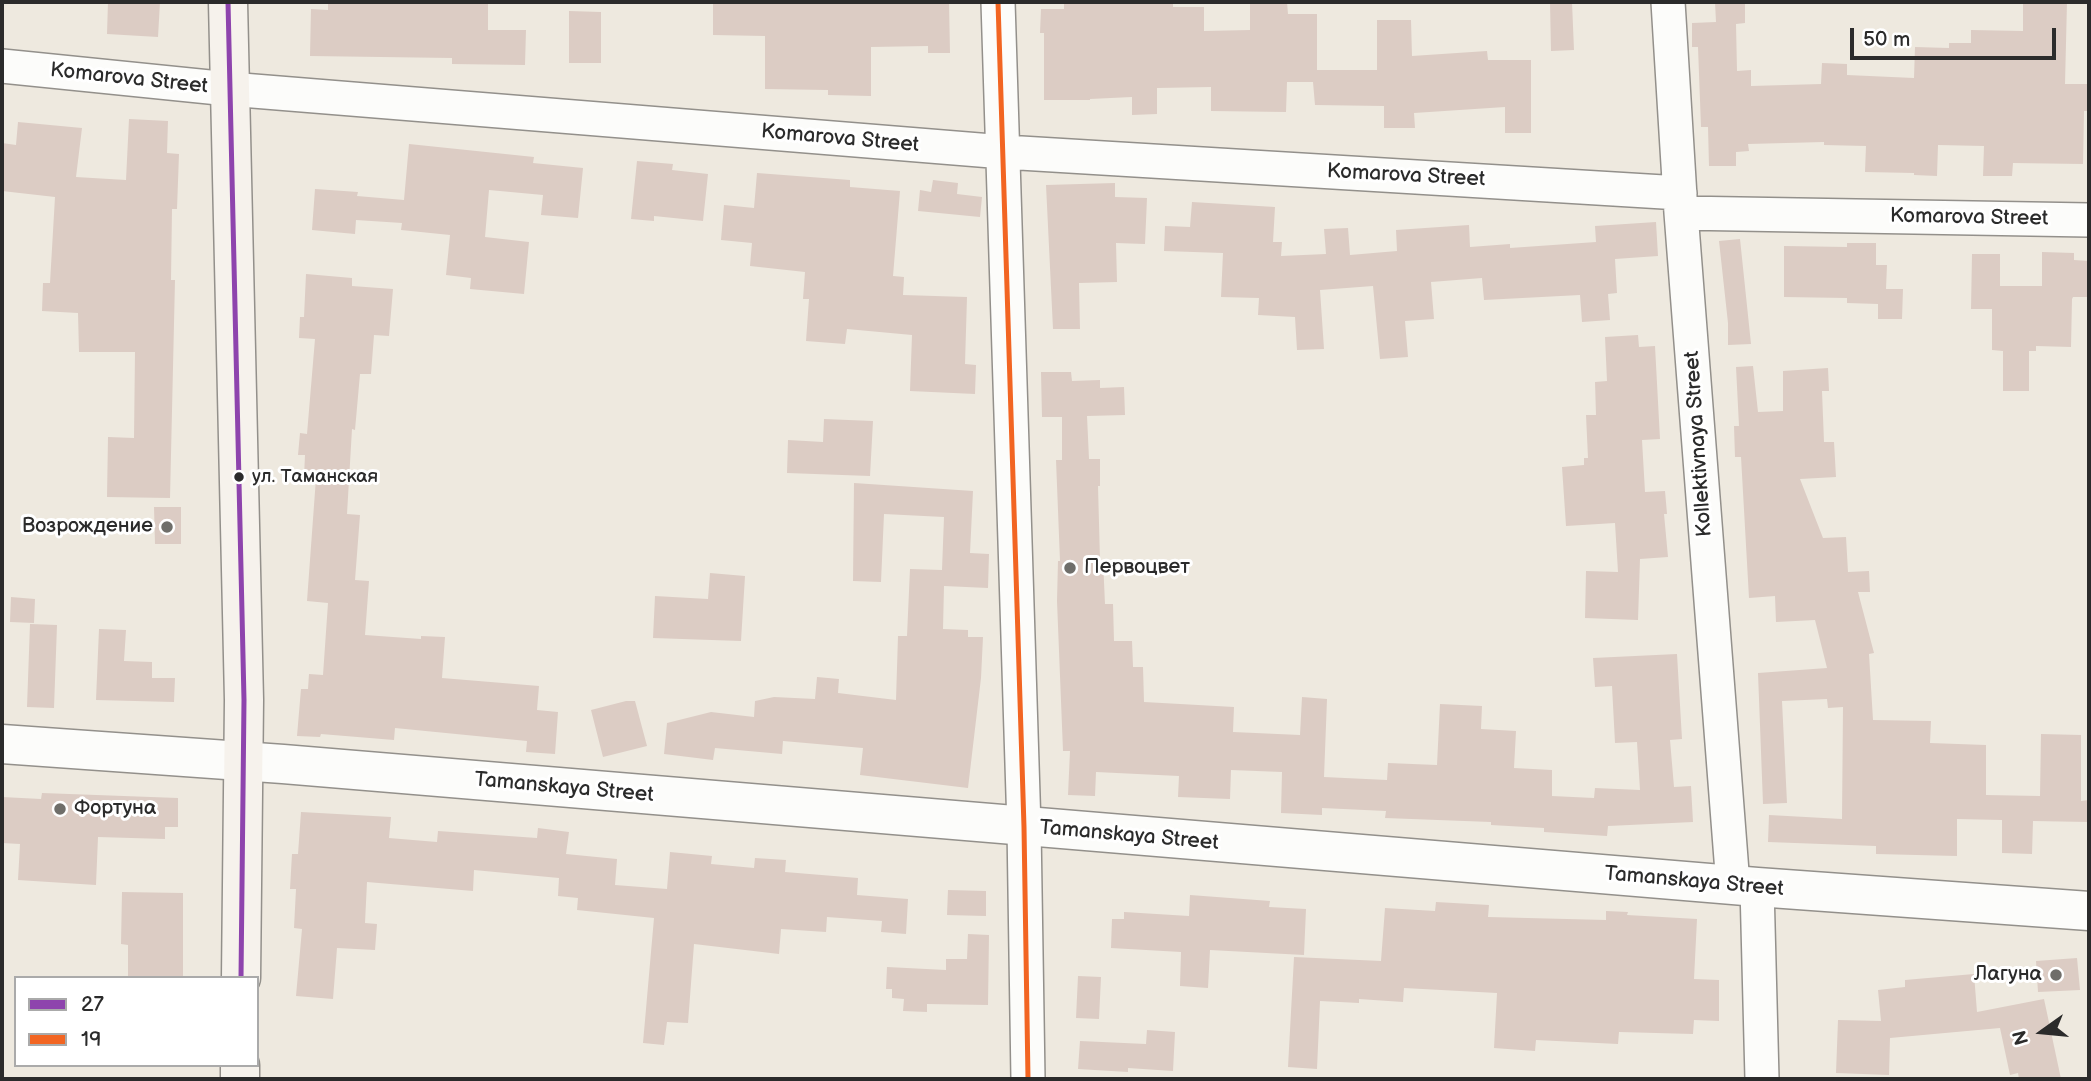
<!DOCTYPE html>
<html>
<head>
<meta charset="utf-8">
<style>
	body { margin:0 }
	#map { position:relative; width:2091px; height:1081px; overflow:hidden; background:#eee9df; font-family:"Balsamiq Sans",sans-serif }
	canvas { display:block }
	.frame { position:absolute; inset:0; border:4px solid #2b2b2b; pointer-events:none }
	.legend { position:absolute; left:14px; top:976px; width:245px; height:91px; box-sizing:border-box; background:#fff; border:2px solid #aaa; margin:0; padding:9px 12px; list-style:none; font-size:21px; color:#2b2b2b }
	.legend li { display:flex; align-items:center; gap:14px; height:35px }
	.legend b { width:35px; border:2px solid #aaa }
	.north { position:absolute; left:2007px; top:997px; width:70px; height:70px; -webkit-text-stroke:5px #fff; paint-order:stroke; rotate:255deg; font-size:19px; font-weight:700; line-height:28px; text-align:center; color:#2b2b2b }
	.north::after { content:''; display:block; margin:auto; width:24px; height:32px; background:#2b2b2b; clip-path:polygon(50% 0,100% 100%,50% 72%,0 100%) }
	.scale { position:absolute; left:1850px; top:28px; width:206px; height:32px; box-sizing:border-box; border:4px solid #2b2b2b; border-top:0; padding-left:9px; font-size:21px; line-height:24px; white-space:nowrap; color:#2b2b2b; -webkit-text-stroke:5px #fff; paint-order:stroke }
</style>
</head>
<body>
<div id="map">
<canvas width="2091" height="1081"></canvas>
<div class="frame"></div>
<ul class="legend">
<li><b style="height:9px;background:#8e44ad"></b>27</li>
<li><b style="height:9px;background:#f26522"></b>19</li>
</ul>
<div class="north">N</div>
<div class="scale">50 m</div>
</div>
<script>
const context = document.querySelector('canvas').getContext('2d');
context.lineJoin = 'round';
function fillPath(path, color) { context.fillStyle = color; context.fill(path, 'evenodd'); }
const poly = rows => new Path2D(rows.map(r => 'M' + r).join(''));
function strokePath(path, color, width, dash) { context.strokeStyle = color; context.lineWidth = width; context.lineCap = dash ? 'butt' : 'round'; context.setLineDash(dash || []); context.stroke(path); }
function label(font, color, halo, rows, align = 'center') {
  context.font = font + ' "Balsamiq Sans",sans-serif'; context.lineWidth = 6; context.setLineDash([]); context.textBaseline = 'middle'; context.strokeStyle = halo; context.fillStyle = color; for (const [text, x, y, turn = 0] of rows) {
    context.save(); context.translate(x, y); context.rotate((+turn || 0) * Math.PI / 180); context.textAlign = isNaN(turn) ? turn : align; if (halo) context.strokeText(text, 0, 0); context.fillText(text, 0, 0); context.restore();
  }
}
const building = poly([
	[108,2,160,2,158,37,107,34],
	[328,2,488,2,488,30,526,30,525,65,452,64,452,58,310,56,311,9,328,10],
	[713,2,949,2,950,53,928,53,928,46,871,47,871,96,828,95,828,90,765,89,765,36,713,35],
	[1064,2,1173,2,1173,7,1204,7,1204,31,1250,30,1250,2,1287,2,1288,14,1317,14,1317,70,1377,70,1377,20,1411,20,1412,56,1487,51,1488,60,1531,60,1531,133,1505,133,1505,107,1414,113,1415,128,1384,128,1384,106,1315,105,1313,82,1287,82,1286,112,1211,111,1211,87,1157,88,1157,114,1132,115,1132,97,1090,99,1090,100,1044,100,1044,33,1040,33,1041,9,1064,9],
	[1550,2,1572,2,1574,50,1551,51],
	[1715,2,1745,2,1745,23,1736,24,1737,71,1751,70,1751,86,1821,84,1822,63,1847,64,1847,75,1914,78,1915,47,1949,48,1949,43,1971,43,1971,30,2023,31,2023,2,2067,2,2065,84,2089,84,2089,111,2084,111,2083,164,2013,163,2012,176,1983,176,1984,146,1938,145,1937,176,1914,175,1914,173,1865,172,1866,146,1824,145,1824,142,1748,144,1749,151,1736,152,1736,166,1709,166,1708,127,1701,127,1698,47,1692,47,1692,23,1716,22],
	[569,11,601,12,601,63,569,63],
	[129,119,168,121,167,153,179,154,177,209,172,209,171,280,175,280,170,498,107,497,108,437,134,438,135,352,79,352,78,313,42,311,43,283,50,283,55,197,2,191,2,143,16,145,18,122,82,128,76,177,126,180],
	[409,144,534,157,533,163,583,168,578,218,541,215,543,195,489,190,485,237,529,242,524,294,470,289,471,278,446,275,450,235,401,230,402,223,356,220,355,234,312,230,315,189,358,192,357,196,404,200],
	[637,161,673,164,672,170,708,174,703,221,654,216,654,221,631,219],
	[757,173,850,180,850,187,900,191,893,276,904,277,903,295,967,297,965,364,976,365,975,394,910,391,912,335,847,329,845,344,806,341,809,299,803,299,805,272,750,266,752,243,721,240,724,205,754,208],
	[933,180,958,183,957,194,982,197,980,217,918,211,920,190,931,192],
	[1115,183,1115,197,1147,198,1145,244,1116,243,1117,282,1079,283,1080,329,1053,329,1046,185],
	[1192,202,1275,207,1273,242,1282,242,1281,256,1326,254,1324,229,1348,228,1350,255,1397,251,1396,230,1469,225,1470,247,1510,244,1510,248,1596,242,1595,226,1656,222,1658,256,1615,259,1617,293,1608,294,1610,320,1582,322,1580,295,1484,300,1482,278,1431,282,1434,319,1405,321,1408,357,1380,359,1373,286,1320,290,1324,349,1297,350,1295,317,1258,315,1259,298,1221,297,1223,253,1164,251,1165,226,1190,227],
	[1740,239,1751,344,1728,345,1728,323,1719,241],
	[1847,243,1876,243,1876,265,1887,265,1886,289,1903,289,1902,319,1878,319,1878,304,1847,303,1847,298,1784,297,1784,246,1847,247],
	[2042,252,2074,253,2074,260,2089,261,2089,297,2073,297,2072,299,2071,347,2036,346,2036,351,2029,351,2029,391,2003,391,2003,351,1992,350,1992,309,1971,309,1972,254,2000,254,2000,286,2042,286],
	[306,274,352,278,352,286,393,289,389,336,374,335,371,374,360,374,355,430,352,429,347,514,360,515,355,580,369,581,365,635,421,639,421,636,445,637,442,678,539,686,537,710,558,712,555,754,526,752,527,741,395,728,394,740,321,734,320,737,297,736,301,689,308,689,309,674,323,675,328,603,307,601,316,478,304,477,305,455,298,455,300,433,307,434,315,339,299,338,300,317,304,317],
	[1638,335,1639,347,1655,346,1660,439,1642,440,1645,492,1665,491,1667,514,1664,514,1668,557,1640,559,1638,620,1585,618,1586,571,1618,572,1615,523,1566,526,1562,467,1584,465,1584,458,1588,458,1586,415,1596,415,1595,382,1607,381,1605,337],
	[1753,366,1758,412,1783,411,1783,371,1828,368,1829,391,1822,391,1824,442,1834,442,1836,477,1800,479,1823,538,1846,537,1848,572,1869,571,1870,592,1858,592,1874,653,1869,654,1873,720,1931,721,1930,743,1986,745,1986,795,2040,796,2041,734,2081,735,2081,801,2089,800,2089,822,2033,821,2032,854,2002,853,2002,820,1957,819,1957,856,1876,854,1876,846,1768,842,1769,815,1842,819,1843,707,1828,708,1827,699,1782,701,1787,803,1763,804,1758,673,1827,668,1815,620,1776,622,1775,596,1749,598,1741,457,1735,457,1734,426,1739,426,1736,367],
	[1041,372,1071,372,1072,381,1100,380,1100,388,1124,387,1125,415,1087,416,1089,459,1100,459,1100,486,1098,486,1100,560,1103,560,1105,604,1113,604,1114,641,1132,641,1133,667,1143,667,1144,702,1234,707,1233,732,1300,735,1302,697,1327,699,1324,777,1387,780,1388,763,1437,765,1440,704,1482,706,1481,729,1516,731,1514,768,1552,770,1552,796,1594,798,1595,788,1640,790,1637,742,1615,743,1612,686,1595,687,1593,658,1677,654,1682,739,1670,740,1674,787,1691,786,1693,822,1608,826,1607,836,1544,832,1544,828,1491,825,1491,822,1385,818,1386,811,1322,808,1322,815,1281,813,1282,772,1231,770,1230,799,1178,797,1179,776,1096,772,1095,796,1068,795,1070,751,1063,751,1057,601,1058,561,1060,561,1056,460,1062,460,1062,417,1042,417],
	[824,419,873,421,870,476,787,473,788,440,823,442],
	[854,483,973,491,970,553,989,554,988,588,944,586,943,629,968,630,968,637,983,637,981,678,968,788,860,775,863,748,783,741,782,754,715,748,713,760,664,754,667,723,711,712,754,717,755,701,774,697,815,699,817,677,839,679,838,693,896,700,898,636,907,636,910,569,942,570,944,517,884,514,881,582,853,581],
	[154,507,181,507,181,544,155,544],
	[710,573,745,576,741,641,653,638,655,596,708,599],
	[11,597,35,599,34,623,10,622],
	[30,624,57,625,54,708,27,707],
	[99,629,126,630,124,661,152,662,152,678,175,678,174,702,96,700],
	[626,701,635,701,647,746,603,757,591,710],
	[42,793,178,798,178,827,165,827,165,839,98,837,96,885,18,880,20,844,2,843,2,797,41,799],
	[301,812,391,817,389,838,437,842,438,831,537,838,538,828,569,832,566,854,617,859,615,885,667,889,670,852,712,856,711,864,754,868,755,858,786,860,785,872,858,878,857,895,908,899,906,934,881,932,882,921,827,917,826,932,781,929,779,954,694,944,688,1023,667,1022,664,1045,643,1043,654,918,577,910,578,898,558,896,559,878,474,870,473,891,367,882,365,923,377,924,375,950,337,948,333,999,296,996,302,929,294,928,296,889,290,889,292,854,298,854],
	[948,890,986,891,986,916,947,915],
	[122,892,183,893,183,978,128,978,128,945,121,944],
	[1190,895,1270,901,1269,907,1306,909,1304,955,1210,950,1208,988,1180,986,1181,952,1111,948,1112,919,1124,919,1124,912,1189,916],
	[1436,902,1489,905,1488,917,1606,920,1606,911,1628,912,1627,915,1697,919,1694,979,1719,980,1719,1021,1694,1020,1693,1034,1619,1032,1618,1044,1536,1040,1535,1051,1494,1048,1497,993,1404,988,1403,1002,1359,999,1359,1003,1320,1001,1317,1069,1288,1067,1294,957,1381,961,1385,908,1435,911],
	[968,934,989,935,988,1005,927,1004,927,1012,903,1011,904,999,892,998,892,989,886,989,887,967,946,970,946,959,967,959],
	[2077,958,2080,990,2038,992,2036,961],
	[1974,974,1977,1012,2044,999,2061,1079,2019,1079,2018,1073,2010,1075,2000,1028,1890,1038,1889,1075,1836,1073,1838,1020,1881,1021,1878,990,1905,987,1905,980],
	[1078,976,1101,977,1099,1019,1076,1018],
	[1147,1030,1175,1032,1173,1071,1128,1068,1128,1072,1078,1069,1080,1041,1146,1044]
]);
const minor = poly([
	[998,2,1024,827,1028,1079],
	[1668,2,1681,213,1733,885],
	[2,66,229,89,1004,152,1680,193],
	[1681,213,2089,220],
	[1757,887,1762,1079]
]);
const tertiary = poly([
	[2,744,283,764,1757,887,2089,911]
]);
const secondary = poly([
	[228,2,244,700,241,978],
	[240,1079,240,1065]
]);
const bus1 = poly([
	[228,2,244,700,241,978]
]);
const bus2 = poly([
	[998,2,1024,827,1028,1079]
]);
const markers = [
	[239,477,6,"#2b2b2b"],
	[167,527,7,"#6f6e6a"],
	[1070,568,7,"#6f6e6a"],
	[60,809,7,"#6f6e6a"],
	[2056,975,7,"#6f6e6a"]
];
const busNames = [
	["ул. Таманская",252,477]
];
const streetNames = [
	["Komarova Street",129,79,6],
	["Komarova Street",840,139,5],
	["Komarova Street",1406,176,3],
	["Komarova Street",1969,218,1],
	["Kollektivnaya Street",1699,444,-94],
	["Tamanskaya Street",564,788,5],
	["Tamanskaya Street",1129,836,5],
	["Tamanskaya Street",1694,882,5]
];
const poiNames = [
	["Возрождение",153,527],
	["Первоцвет",1084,568,"left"],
	["Фортуна",74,809,"left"],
	["Лагуна",2042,975]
];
fillPath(building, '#dcccc4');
strokePath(minor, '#93908b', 36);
strokePath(tertiary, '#93908b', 41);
strokePath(secondary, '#93908b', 41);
strokePath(minor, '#fcfcfa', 33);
strokePath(tertiary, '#fcfcfa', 38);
strokePath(secondary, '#f6f2ec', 38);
strokePath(bus1, '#8e44ad', 5);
strokePath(bus2, '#f26522', 5);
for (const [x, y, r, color] of markers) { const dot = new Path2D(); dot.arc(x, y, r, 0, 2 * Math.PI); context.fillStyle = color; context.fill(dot); strokePath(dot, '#fff', 2.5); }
label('19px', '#2b2b2b', '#fff', busNames, 'left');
label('21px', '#2b2b2b', '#fff', streetNames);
label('21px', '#2b2b2b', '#fff', poiNames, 'right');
</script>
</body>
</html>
